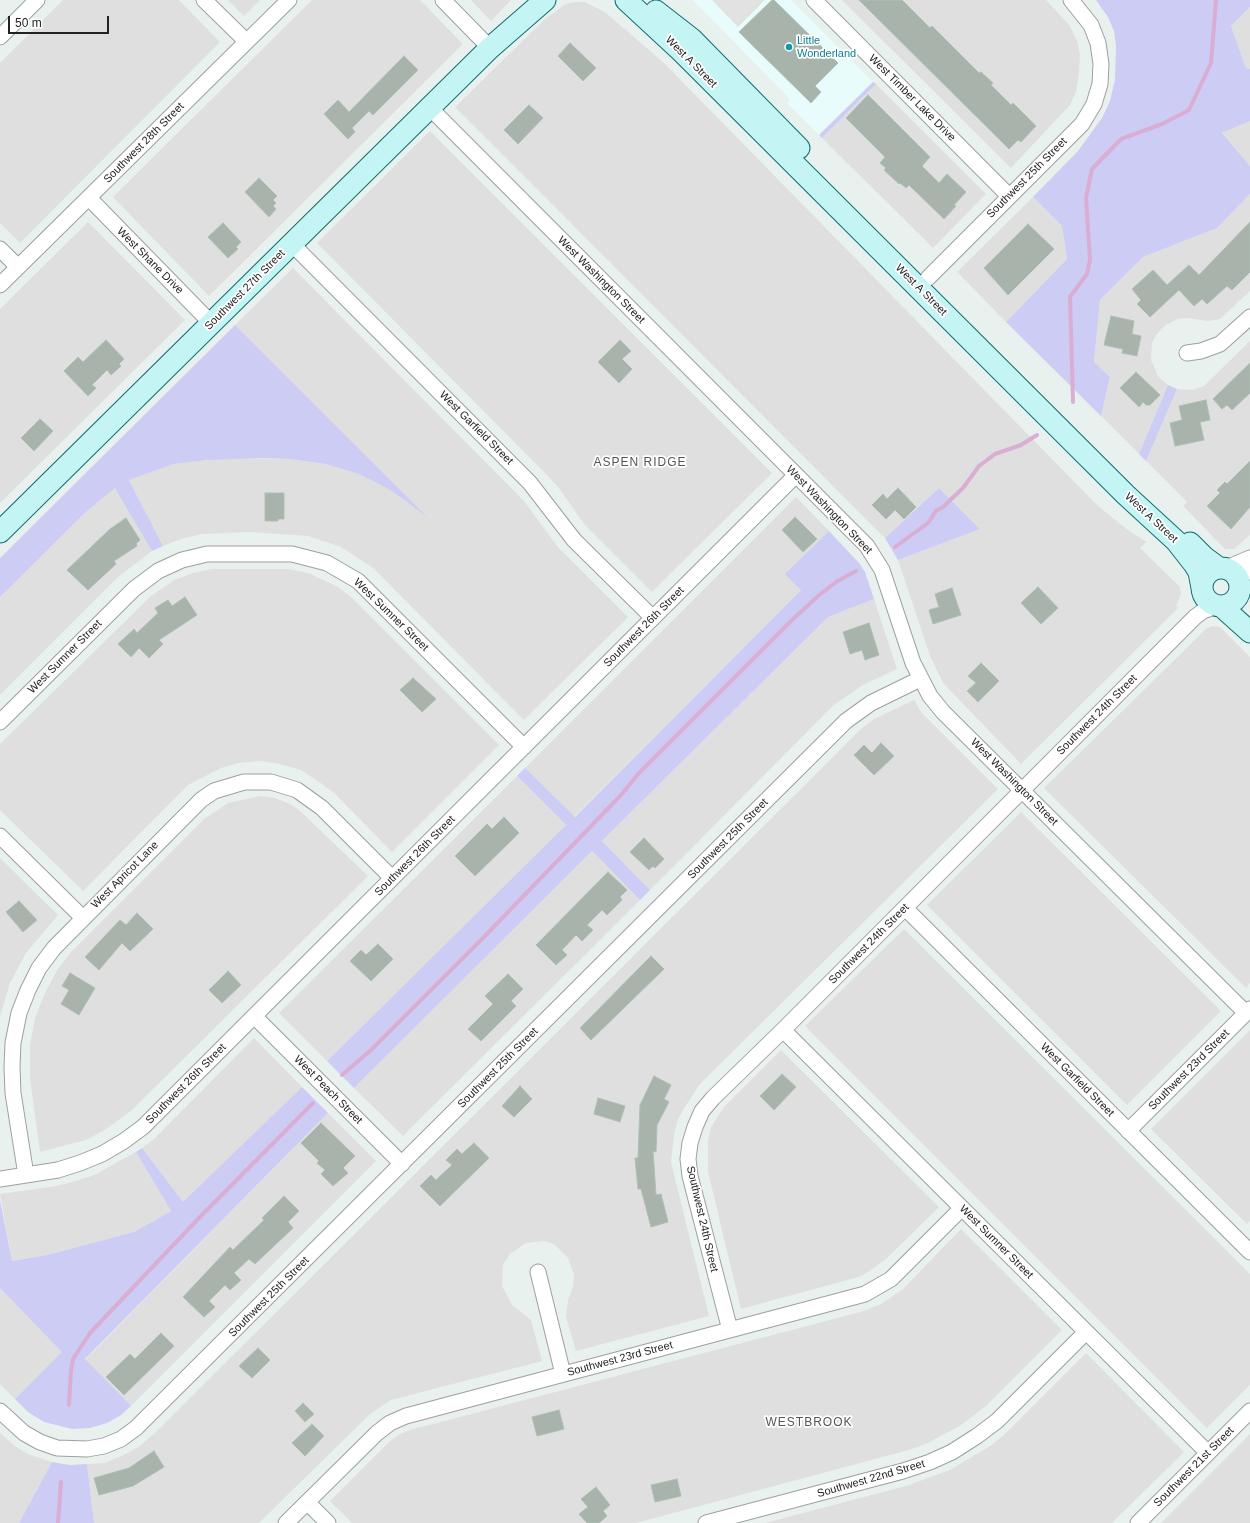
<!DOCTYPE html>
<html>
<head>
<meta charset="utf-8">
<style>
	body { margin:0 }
	#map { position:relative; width:1250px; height:1523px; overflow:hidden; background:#e9f1ee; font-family:Helvetica,sans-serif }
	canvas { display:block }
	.scale { position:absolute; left:8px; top:16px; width:101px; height:18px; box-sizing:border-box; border:2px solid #222; border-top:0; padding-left:5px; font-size:12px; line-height:14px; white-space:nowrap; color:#222; -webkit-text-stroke:3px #fff; paint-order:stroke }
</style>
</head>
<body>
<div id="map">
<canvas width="1250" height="1523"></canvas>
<div class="scale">50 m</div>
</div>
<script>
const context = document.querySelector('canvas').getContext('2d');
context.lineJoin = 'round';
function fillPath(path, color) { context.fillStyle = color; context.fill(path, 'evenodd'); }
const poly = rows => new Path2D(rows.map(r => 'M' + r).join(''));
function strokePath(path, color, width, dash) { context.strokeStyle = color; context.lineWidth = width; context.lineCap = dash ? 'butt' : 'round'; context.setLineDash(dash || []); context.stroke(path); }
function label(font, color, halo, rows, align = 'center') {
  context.font = font + ' Helvetica,sans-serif'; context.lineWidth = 3.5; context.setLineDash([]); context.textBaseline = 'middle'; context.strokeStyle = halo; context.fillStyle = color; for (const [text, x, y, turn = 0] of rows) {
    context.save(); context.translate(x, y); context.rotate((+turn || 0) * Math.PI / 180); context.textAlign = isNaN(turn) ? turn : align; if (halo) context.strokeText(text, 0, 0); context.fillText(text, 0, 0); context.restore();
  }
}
const residential = poly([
	[63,0,179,0,220,42,20,243,0,223,0,63],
	[228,0,260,0,244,16],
	[312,0,420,0,463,44,209,296,113,197],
	[471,0,511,0,491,21],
	[842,0,1046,0,1070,26,1077,41,1080,55,1079,73,1076,92,1070,105,1011,168],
	[574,2,585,2,605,12,664,63,1097,505,1129,531,1147,542,1140,548,1180,587,1181,594,1176,606,1178,608,1021,764,943,683,930,656,898,560,980,529,939,488,885,538,455,107,545,19,564,5],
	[1250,7,1250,69,1246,68,1231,26],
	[876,84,986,194,933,248,822,138],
	[1250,121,1250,166,1222,133],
	[430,131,772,473,652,592,585,525,558,487,544,472,317,243],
	[1250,194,1250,291,1220,319,1208,321,1187,318,1178,319,1166,325,1156,335,1152,343,1151,360,1158,376,1168,385,1139,454,1101,416,1110,377,1094,362,1100,300,1143,257,1217,228],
	[1033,197,1062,226,1067,259,1006,322,957,272],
	[88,222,185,320,0,503,0,309],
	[293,268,524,501,557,546,628,617,524,720,373,568,341,547,308,536,249,532,202,534,181,539,163,546,129,480,174,464,207,460,235,458,290,459,325,464,359,474,392,491,425,516,235,325],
	[1250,341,1250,535,1234,549,1225,549,1183,506,1187,502,1146,461,1177,389,1193,390,1204,386],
	[116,487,152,551,118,577,0,695,0,597,87,511],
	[796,497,829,531,786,574,801,590,574,817,525,768],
	[212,569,288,569,308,573,338,587,351,597,499,745,392,852,335,794,322,784,301,770,280,764,261,761,238,763,221,768,188,785,83,891,0,810,0,744,151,596,174,580,193,573],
	[874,599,897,669,863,685,834,705,650,890,602,841,828,617],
	[1212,626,1220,627,1250,657,1250,983,1246,988,1044,788,1206,629],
	[914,700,922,713,998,789,700,1084,685,1107,678,1119,674,1134,671,1162,709,1316,576,1351,566,1317,568,1300,573,1287,574,1275,568,1258,554,1244,544,1241,526,1243,510,1254,503,1265,502,1286,512,1305,531,1320,542,1361,391,1400,370,1414,259,1523,94,1523,87,1464,104,1463,122,1456,140,1446,157,1431,862,728,874,719],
	[517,776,566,825,327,1061,279,1013],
	[260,796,275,798,290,804,299,810,368,876,132,1110,105,1130,86,1140,40,1152,30,1079,30,1045,35,1018,44,995,57,970,71,952,204,819,228,803],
	[1021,812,1221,1011,1127,1105,927,905],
	[592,851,640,900,403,1136,354,1088],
	[0,858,58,915,26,953,10,983,0,1016],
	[904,929,1250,1274,1250,1385,1207,1428,805,1026],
	[1250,1030,1250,1221,1247,1224,1151,1129],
	[254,1038,302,1087,183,1203,142,1148,155,1138],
	[781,1050,939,1207,885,1260,862,1276,741,1309,708,1172,708,1141,711,1127,724,1107],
	[328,1113,376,1161,131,1406,85,1360],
	[136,1152,171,1211,134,1232,47,1255,12,1261,0,1194,56,1186,76,1181,94,1175],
	[961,1229,1062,1330,986,1406,961,1425,928,1443,909,1450,636,1523,352,1523,330,1501,389,1442,400,1434,410,1430,864,1311,881,1304,903,1289],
	[0,1288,63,1352,15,1399,0,1384],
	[1086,1353,1184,1452,1112,1523,765,1523,906,1486,950,1470,990,1446,1004,1435],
	[0,1433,15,1446,28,1454,52,1462,19,1523,0,1523],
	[1250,1434,1250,1523,1161,1523]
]);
const education = poly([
	[693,0,791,0,873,82,819,135,787,103,790,99]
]);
const park = poly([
	[1096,0,1250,0,1250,7,1231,26,1246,68,1250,69,1250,121,1222,133,1250,166,1250,194,1217,228,1143,257,1100,300,1094,362,1110,377,1101,416,1006,322,1067,259,1062,226,1033,197,1078,151,1102,118,1110,101,1115,80,1116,46,1114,31,1108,17],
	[873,82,876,84,822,138,819,135],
	[235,325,428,518,392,491,359,474,325,464,290,459,262,458,207,460,174,464,129,480,163,546,152,551,115,488,87,511,0,597,0,558],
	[1168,385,1177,389,1146,461,1139,454],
	[939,488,980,529,898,560,885,538],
	[829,531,859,563,865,572,874,599,828,617,602,841,650,890,640,900,592,851,354,1088,327,1061,566,825,517,776,525,768,575,817,801,590,785,574],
	[302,1087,328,1113,85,1359,131,1406,121,1415,107,1423,90,1428,72,1429,44,1422,28,1412,15,1399,62,1352,0,1288,0,1200,12,1261,47,1255,134,1232,171,1211,136,1152,142,1148,183,1202],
	[52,1462,70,1465,87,1464,94,1523,19,1523]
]);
const parking = poly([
	[712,0,765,0,738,27]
]);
const stream = poly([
	[1073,402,1070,297,1087,274,1090,260,1086,198,1092,169,1121,139,1162,124,1189,110,1211,63,1216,0],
	[895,547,928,523,936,511,943,507,963,488,979,466,995,454,1021,445,1037,435],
	[342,1075,370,1051,483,938,622,794,638,774,791,621,817,597,836,582,856,571],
	[69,1405,71,1370,73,1359,90,1333,197,1220,313,1103],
	[58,1523,61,1482]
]);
const building = poly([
	[772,0,774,0,838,63,815,86,821,92,811,103,739,32,772,0],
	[859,0,902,0,930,28,932,26,979,73,981,72,993,83,991,85,1011,105,1013,103,1036,126,1021,142,1018,140,1009,149,859,0],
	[570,43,596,68,583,81,558,56,570,43],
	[404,56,418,70,373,115,369,111,352,128,355,132,348,139,324,114,338,100,349,112,404,56],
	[868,95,930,157,922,166,939,183,947,174,966,192,954,205,956,206,944,219,909,185,906,188,900,183,899,184,884,170,886,168,880,163,885,157,846,118,868,95],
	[529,105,543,118,518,144,504,130,529,105],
	[259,178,277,196,273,200,276,203,273,206,276,209,269,217,245,192,259,178],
	[1250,222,1250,272,1232,290,1227,286,1207,304,1202,299,1194,306,1179,290,1150,317,1137,304,1141,300,1132,289,1153,270,1167,285,1189,265,1199,275,1250,222],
	[223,223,241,242,236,247,238,249,228,258,208,237,223,223],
	[1028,224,1054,249,1008,295,984,268,1028,224],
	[1111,316,1134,321,1132,334,1141,336,1137,356,1122,353,1123,349,1104,345,1111,316],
	[106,340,124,359,119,364,121,366,111,375,107,370,92,385,96,388,88,396,64,371,78,357,83,362,106,340],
	[620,340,631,351,622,359,632,369,619,383,598,362,620,340],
	[1250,363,1250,393,1232,410,1227,405,1222,409,1213,399,1250,363],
	[1136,372,1160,395,1150,405,1146,405,1143,402,1139,407,1120,388,1136,372],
	[1206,400,1210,420,1200,422,1204,440,1175,446,1170,423,1182,420,1179,406,1206,400],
	[40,419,53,431,34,451,21,438,40,419],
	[1250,461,1250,507,1231,529,1207,506,1220,493,1217,490,1225,482,1227,484,1250,461],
	[898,488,916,507,904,519,895,510,886,519,872,505,883,494,887,499,898,488],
	[265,493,284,493,284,519,278,519,278,521,265,521,265,493],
	[795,517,817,539,803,552,782,530,795,517],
	[126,518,140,540,136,544,137,546,114,561,116,564,88,590,67,570,110,529,126,518],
	[1038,587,1058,608,1041,624,1021,603,1038,587],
	[952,588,961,615,933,624,929,610,939,607,935,594,952,588],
	[185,597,197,615,159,640,163,644,149,658,139,648,131,657,118,644,134,629,137,633,158,613,155,608,168,600,172,606,185,597],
	[869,623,879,655,865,660,862,650,850,654,843,632,869,623],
	[981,663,999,681,978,702,967,691,976,683,968,676,981,663],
	[413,678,436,699,422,712,400,690,413,678],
	[881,743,894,756,874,775,854,755,864,745,872,753,881,743],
	[504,817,519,833,475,876,455,856,487,824,492,829,504,817],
	[644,838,664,859,655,868,653,866,649,870,630,852,644,838],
	[608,872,627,890,620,897,622,900,607,915,602,910,587,925,593,930,582,941,576,935,562,950,567,955,556,965,536,945,608,872],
	[19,901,37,920,23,932,6,912,19,901],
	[137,913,153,929,130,951,122,943,99,970,85,957,120,920,126,925,137,913],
	[378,944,393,959,371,981,350,961,361,950,366,955,378,944],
	[651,956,664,969,591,1040,580,1028,651,956],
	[228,971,241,985,222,1003,209,990,228,971],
	[70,973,95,988,79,1015,61,1004,69,990,62,986,70,973],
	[508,974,523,989,511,1001,516,1006,481,1041,468,1029,493,1004,485,996,508,974],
	[782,1074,796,1087,774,1110,760,1096,782,1074],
	[654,1076,671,1085,664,1099,669,1102,657,1125,656,1152,653,1151,656,1195,661,1194,668,1222,651,1227,641,1189,638,1189,635,1158,638,1158,640,1105,654,1076],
	[520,1086,532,1099,514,1117,502,1106,520,1086],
	[598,1098,625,1106,620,1122,594,1114,598,1098],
	[321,1123,355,1156,343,1168,348,1173,333,1186,321,1174,325,1170,317,1163,319,1161,301,1143,321,1123],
	[474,1143,489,1158,440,1206,420,1186,431,1175,436,1180,452,1165,446,1160,457,1149,462,1154,474,1143],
	[284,1196,299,1211,288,1222,293,1228,255,1264,249,1259,234,1273,241,1280,230,1290,225,1285,209,1301,215,1307,204,1317,183,1297,230,1247,233,1250,264,1220,262,1218,284,1196],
	[161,1333,174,1346,124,1395,106,1377,130,1354,135,1359,161,1333],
	[258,1348,270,1360,252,1378,239,1366,258,1348],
	[303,1403,314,1414,305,1422,295,1411,303,1403],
	[559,1410,564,1429,537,1436,532,1417,559,1410],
	[312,1424,324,1436,305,1456,292,1443,312,1424],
	[154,1451,164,1467,133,1486,99,1495,94,1478,129,1468,154,1451],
	[677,1479,681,1496,655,1502,651,1485,677,1479],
	[596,1487,610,1505,603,1511,607,1516,599,1523,587,1523,579,1514,588,1507,581,1499,596,1487]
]);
const street = poly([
	[204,0,246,41],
	[443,0,490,48],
	[814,0,1009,196],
	[0,37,37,0],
	[429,107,867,546,882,570,913,663,930,696,943,712,1246,1013],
	[89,198,211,323],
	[292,244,530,483,574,540,653,618],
	[0,249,18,267],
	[928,278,1082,124,1094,104,1100,84,1101,64,1098,43,1091,25,1071,0],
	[0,285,289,0],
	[1187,353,1201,351,1220,344,1250,317],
	[1224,569,1250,558],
	[1240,583,1250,560],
	[0,722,134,589,158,571,182,560,207,554,292,554,327,563,358,581,524,747],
	[0,836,83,918],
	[905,908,1250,1252],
	[254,1016,402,1164],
	[783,1030,1208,1453],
	[1128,1131,1250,1009],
	[26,1175,13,1093,12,1067,13,1043,19,1013,28,990,39,968,54,948,201,800,214,791,244,782,271,782,297,790,322,808,392,878],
	[0,1179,58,1170,80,1163,102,1154,124,1141,143,1127,796,475],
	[538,1272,563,1374],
	[730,1330,690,1176,688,1159,690,1143,695,1127,702,1111,713,1098,783,1030,1195,617,1203,611,1217,606],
	[0,1411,24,1433,40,1442,57,1448,87,1449,104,1446,121,1439,136,1428,846,721,871,703,920,679],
	[307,1502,328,1523],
	[286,1523,377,1433,390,1423,406,1416,865,1294,891,1279,962,1208],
	[706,1523,903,1471,930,1462,952,1452,977,1436,997,1421,1086,1332],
	[1138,1523,1250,1411]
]);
const secondary = poly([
	[626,0,681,51,1126,495,1176,541,1194,564,1199,572,1202,588],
	[656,11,692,39,799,148],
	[0,532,490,48,545,0],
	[1190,543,1204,557,1219,568],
	'1202 587a19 19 0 1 1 38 0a19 19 0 1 1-38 0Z',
	[1221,606,1250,632]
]);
const markers = [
	[789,47,4,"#0f9aa8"]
];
const cultureNames = [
	["Little",797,41],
	["Wonderland",797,54]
];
const streetNames = [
	["West A Street",691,62,45],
	["West Timber Lake Drive",912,98,45],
	["Southwest 28th Street",144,143,-45],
	["Southwest 25th Street",1027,178,-45],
	["West Shane Drive",150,261,45],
	["West Washington Street",601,280,45],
	["Southwest 27th Street",245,290,-45],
	["West A Street",921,290,45],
	["West Garfield Street",476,428,45],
	["West Washington Street",829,510,46],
	["West A Street",1151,518,43],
	["West Sumner Street",391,615,44],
	["Southwest 26th Street",644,627,-45],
	["West Sumner Street",65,657,-45],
	["Southwest 24th Street",1097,715,-45],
	["West Washington Street",1014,782,45],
	["Southwest 25th Street",728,839,-45],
	["Southwest 26th Street",415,856,-45],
	["West Apricot Lane",125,875,-45],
	["Southwest 24th Street",869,944,-45],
	["Southwest 25th Street",498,1068,-45],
	["Southwest 23rd Street",1189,1070,-45],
	["West Garfield Street",1077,1080,45],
	["Southwest 26th Street",186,1084,-45],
	["West Peach Street",328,1090,45],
	["Southwest 24th Street",702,1219,77],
	["West Sumner Street",996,1242,45],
	["Southwest 25th Street",269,1297,-45],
	["Southwest 23rd Street",620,1359,-15],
	["Southwest 21st Street",1194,1467,-45],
	["Southwest 22nd Street",871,1479,-16]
];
const neighbourhoodNames = [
	["ASPEN RIDGE",640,463],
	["WESTBROOK",809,1423]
];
fillPath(residential, '#dfdfdf');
fillPath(education, '#e7fcfb');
fillPath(park, '#ccccf5');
fillPath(parking, '#e2e2e2');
strokePath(stream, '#daaed3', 4);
fillPath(building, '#a8b3ac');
strokePath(building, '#adc1b4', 1);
strokePath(street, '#9f9f9f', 17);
strokePath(secondary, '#106e71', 23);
strokePath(street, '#fff', 15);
strokePath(secondary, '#c4f4f3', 21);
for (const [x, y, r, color] of markers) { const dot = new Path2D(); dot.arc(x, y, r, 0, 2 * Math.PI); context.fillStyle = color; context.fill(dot); strokePath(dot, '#fff', 1.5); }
label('11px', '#0d838f', '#fff', cultureNames, 'left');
label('11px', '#222', '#fff', streetNames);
context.letterSpacing = '1px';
label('12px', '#555', '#fff', neighbourhoodNames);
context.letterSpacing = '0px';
</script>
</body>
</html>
